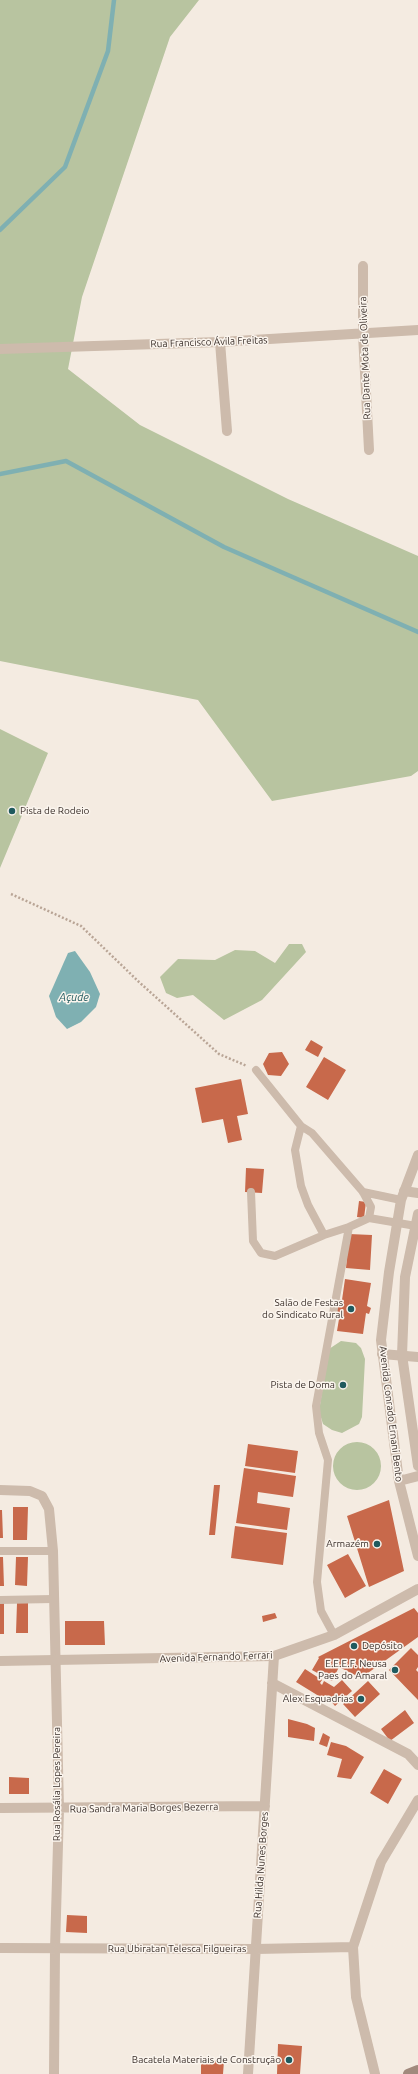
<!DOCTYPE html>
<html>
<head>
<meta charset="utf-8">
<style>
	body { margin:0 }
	canvas { display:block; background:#f4ebe1 }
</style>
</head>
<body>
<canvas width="418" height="2074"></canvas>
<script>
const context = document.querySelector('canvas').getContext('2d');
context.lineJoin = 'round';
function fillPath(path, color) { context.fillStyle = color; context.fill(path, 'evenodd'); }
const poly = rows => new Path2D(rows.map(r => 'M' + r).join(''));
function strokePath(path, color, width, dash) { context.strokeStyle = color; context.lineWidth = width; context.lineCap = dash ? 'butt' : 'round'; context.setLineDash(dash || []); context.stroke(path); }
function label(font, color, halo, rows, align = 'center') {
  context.font = font + ' Ubuntu,sans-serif'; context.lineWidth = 3; context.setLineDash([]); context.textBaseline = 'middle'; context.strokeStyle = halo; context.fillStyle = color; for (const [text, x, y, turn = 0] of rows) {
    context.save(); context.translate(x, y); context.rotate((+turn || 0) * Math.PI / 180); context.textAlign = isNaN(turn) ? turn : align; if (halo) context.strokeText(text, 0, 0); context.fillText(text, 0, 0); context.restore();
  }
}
const green = poly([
	[0,0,199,0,170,37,82,297,68,369,140,425,288,499,418,556,418,771,411,776,272,801,198,700,0,661],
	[0,729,48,753,0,868],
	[289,944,302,944,306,952,262,1000,224,1020,193,995,177,998,166,993,160,977,178,959,215,960,235,950,255,951,275,963],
	[341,1341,356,1343,361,1348,365,1359,362,1417,359,1424,342,1433,332,1430,323,1424,319,1411,329,1349],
	'333 1466a24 24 0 1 1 48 0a24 24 0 1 1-48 0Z'
]);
const water = poly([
	[75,951,90,972,100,994,96,1007,81,1022,67,1029,56,1017,49,996,68,953]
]);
const stream = poly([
	[0,230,65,167,108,51,114,0],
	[0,474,66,461,224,547,418,632]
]);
const building = poly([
	[311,1040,323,1047,318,1057,305,1050],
	[282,1052,289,1064,281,1076,268,1075,263,1064,269,1053],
	[324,1057,346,1070,328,1100,306,1087],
	[241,1079,248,1114,237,1116,242,1140,228,1143,223,1119,202,1123,195,1088],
	[246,1168,264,1169,262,1193,245,1192],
	[359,1201,366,1202,364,1218,357,1217],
	[349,1234,372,1235,370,1270,346,1268],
	[345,1279,371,1283,367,1306,371,1308,369,1314,366,1313,363,1334,337,1331,340,1313,335,1312,337,1299,342,1300],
	[248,1444,298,1451,295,1473,245,1466],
	[244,1468,296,1476,293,1497,258,1492,257,1503,290,1508,287,1530,236,1523],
	[214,1485,220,1485,215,1535,209,1535],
	[389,1500,404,1571,369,1587,347,1516],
	[13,1507,28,1507,27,1540,13,1540],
	[0,1510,2,1510,3,1538,0,1538],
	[235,1526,287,1533,283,1565,231,1558],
	[348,1554,366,1586,345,1598,327,1565],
	[0,1557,3,1557,4,1586,0,1586],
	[16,1557,28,1557,27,1586,15,1585],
	[0,1602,4,1602,4,1634,0,1634],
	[17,1603,28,1603,28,1633,16,1633],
	[414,1608,418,1613,418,1637,361,1678,339,1667,332,1681,312,1670,319,1658,318,1657],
	[275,1613,277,1618,263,1622,262,1616],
	[65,1621,104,1621,105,1645,65,1645],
	[411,1648,418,1655,418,1667,416,1670,418,1672,418,1700,389,1670],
	[305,1669,322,1680,320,1683,322,1685,324,1681,334,1687,342,1680,352,1691,335,1706,326,1695,322,1698,296,1682],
	[368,1681,380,1694,355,1717,343,1704],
	[405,1710,414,1723,390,1741,381,1729],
	[288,1719,307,1724,315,1728,314,1741,288,1737],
	[323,1733,330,1737,327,1747,319,1744],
	[331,1742,346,1746,364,1757,351,1779,337,1777,342,1759,327,1755],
	[384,1769,402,1779,388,1804,370,1793],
	[9,1777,29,1778,29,1794,9,1794],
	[67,1915,87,1916,87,1933,66,1932],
	[278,2044,302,2046,300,2074,277,2074],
	[201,2060,224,2061,223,2074,201,2074]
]);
const path = poly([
	[11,894,81,926,139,982,219,1054,247,1066]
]);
const service = poly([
	[256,1070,301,1126,295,1150,301,1186,308,1205,324,1235],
	[301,1126,312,1133,363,1192,371,1207,369,1218],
	[251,1192,253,1241,261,1253,275,1256,324,1235,349,1227],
	[363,1192,401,1200],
	[0,1551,53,1551],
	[0,1600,53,1599],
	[334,1635,321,1611,317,1582,328,1460,319,1433,316,1406,349,1227,369,1218,416,1226]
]);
const minor = poly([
	[363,266,363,334,369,450],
	[220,342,227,431],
	[0,349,220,342,418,330],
	[404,1191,418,1193],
	[382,1354,418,1357],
	[0,1490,30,1491,42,1496,49,1509,53,1551,59,1809,55,1949,54,2074],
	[272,1683,408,1754,418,1765],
	[0,1808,265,1806],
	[0,1948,256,1949,353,1947],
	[248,2074,274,1656],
	[375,2074,356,1997,353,1947,381,1862,418,1800]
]);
const tertiary = poly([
	[418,1155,401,1200,389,1272,381,1340,399,1481,418,1556],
	[418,1214,405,1277,402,1355,418,1466],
	[399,1481,418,1476],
	[0,1661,274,1656,334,1635,418,1589]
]);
const secondary = poly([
	[408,2074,418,2070]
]);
const markers = [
	[12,811,4,"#1f5a5e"],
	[351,1309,4,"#1f5a5e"],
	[343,1385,4,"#1f5a5e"],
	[377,1544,4,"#1f5a5e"],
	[354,1646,4,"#1f5a5e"],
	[395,1670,4,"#1f5a5e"],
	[361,1699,4,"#1f5a5e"],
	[289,2060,4,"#1f5a5e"]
];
const streetNames = [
	["Rua Francisco Ávila Freitas",209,342,-2],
	["Rua Dante Mota de Oliveira",365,358,-92],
	["Avenida Conrado Ernani Bento",391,1414,83],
	["Avenida Fernando Ferrari",216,1657,-2],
	["Rua Rosália Lopes Pereira",57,1784,-90],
	["Rua Sandra Maria Borges Bezerra",144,1808,-1],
	["Rua Hilda Nunes Borges",261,1865,-86],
	["Rua Ubiratan Telesca Filgueiras",177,1949]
];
const poiNames = [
	["Pista de Rodeio",20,811,"left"],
	["Salão de Festas",343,1303],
	["do Sindicato Rural",343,1315],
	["Pista de Doma",335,1385],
	["Armazém",369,1544],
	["Depósito",362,1646,"left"],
	["E.E.E.F. Neusa",387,1664],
	["Paes do Amaral",387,1676],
	["Alex Esquadrias",353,1699],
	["Bacatela Materiais de Construção",281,2060]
];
const waterNames = [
	["Açude",74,997]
];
fillPath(green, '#b8c4a0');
fillPath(water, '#7fb0b2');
strokePath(stream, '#7fb0b2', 4.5);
fillPath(building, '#c8694b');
strokePath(path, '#b9a596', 2.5, [2, 2]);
strokePath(service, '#cdbbac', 8);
strokePath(minor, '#cdbbac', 10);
strokePath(tertiary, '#cdbbac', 10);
strokePath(secondary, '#a18a7d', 10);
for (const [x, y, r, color] of markers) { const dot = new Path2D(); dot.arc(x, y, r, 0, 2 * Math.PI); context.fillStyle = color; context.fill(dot); strokePath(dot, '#fbf5ee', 1.5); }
label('10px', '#3b302b', '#fbf5ee', streetNames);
label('10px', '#3b302b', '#fbf5ee', poiNames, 'right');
label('italic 11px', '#1f5a5e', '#fbf5ee', waterNames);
</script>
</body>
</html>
